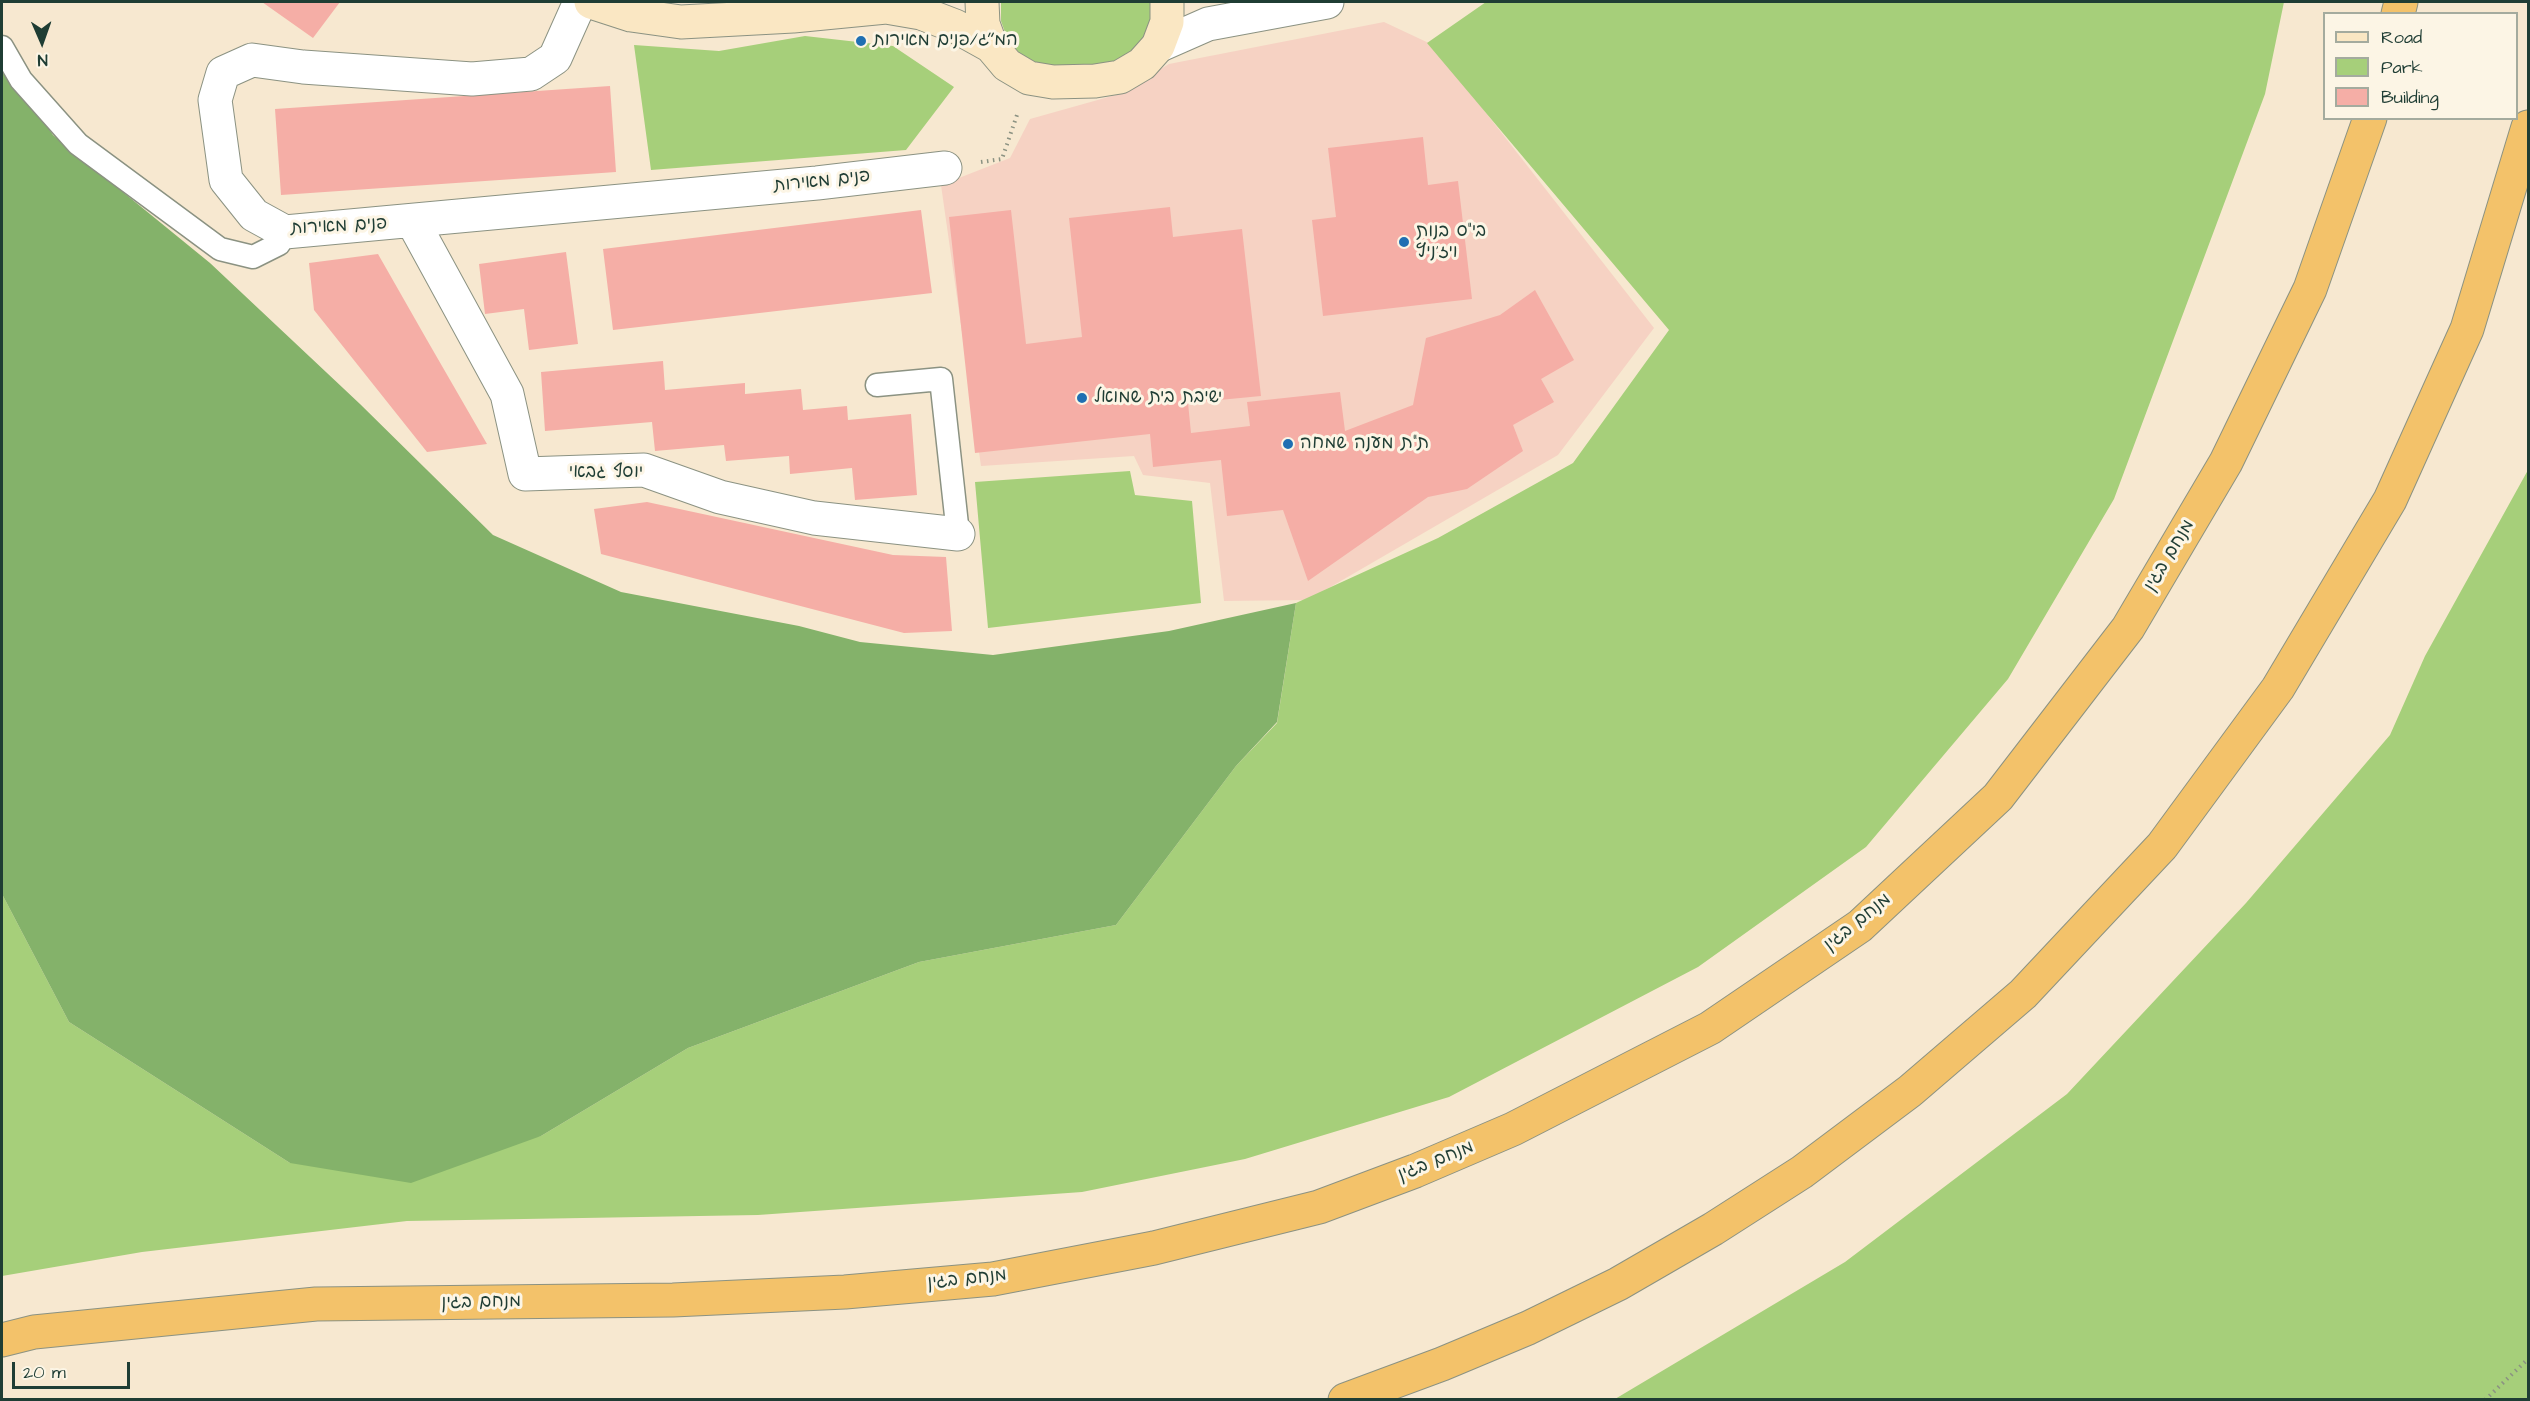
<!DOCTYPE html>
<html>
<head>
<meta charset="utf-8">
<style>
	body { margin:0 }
	#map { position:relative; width:2530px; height:1401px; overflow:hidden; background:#f7e8d0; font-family:"Architects Daughter",sans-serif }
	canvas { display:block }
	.frame { position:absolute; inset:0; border:3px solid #1f3d34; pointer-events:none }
	.legend { position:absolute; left:2323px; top:12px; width:195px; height:108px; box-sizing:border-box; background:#fcf5e5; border:2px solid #a4ab9e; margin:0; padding:8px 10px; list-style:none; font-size:18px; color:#1f3d34 }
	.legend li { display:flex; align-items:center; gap:12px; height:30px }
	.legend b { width:30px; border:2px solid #a4ab9e }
	.north { position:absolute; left:12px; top:12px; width:60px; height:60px; -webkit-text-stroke:4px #fcf5e5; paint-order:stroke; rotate:178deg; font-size:16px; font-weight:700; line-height:24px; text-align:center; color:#1f3d34 }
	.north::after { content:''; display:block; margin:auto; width:21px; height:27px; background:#1f3d34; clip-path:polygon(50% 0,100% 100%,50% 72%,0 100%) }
	.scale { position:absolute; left:12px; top:1362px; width:118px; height:27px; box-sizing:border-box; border:3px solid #1f3d34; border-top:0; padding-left:8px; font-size:18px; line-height:21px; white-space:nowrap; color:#1f3d34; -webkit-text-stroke:4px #fcf5e5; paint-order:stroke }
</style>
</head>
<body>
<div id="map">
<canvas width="2530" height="1401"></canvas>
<div class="frame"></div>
<ul class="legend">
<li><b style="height:8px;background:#fae7c3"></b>Road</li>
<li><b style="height:16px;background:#a6cf7a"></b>Park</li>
<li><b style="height:16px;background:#f5aea6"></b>Building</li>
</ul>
<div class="north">N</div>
<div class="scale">20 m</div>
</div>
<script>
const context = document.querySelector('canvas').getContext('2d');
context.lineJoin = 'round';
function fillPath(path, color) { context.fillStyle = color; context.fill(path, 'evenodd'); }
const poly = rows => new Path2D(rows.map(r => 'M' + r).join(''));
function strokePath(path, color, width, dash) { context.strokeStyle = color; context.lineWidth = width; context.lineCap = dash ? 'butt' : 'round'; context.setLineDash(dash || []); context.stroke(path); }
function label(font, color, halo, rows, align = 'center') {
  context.font = font + ' "Architects Daughter","Playpen Sans Hebrew",sans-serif'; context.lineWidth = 6; context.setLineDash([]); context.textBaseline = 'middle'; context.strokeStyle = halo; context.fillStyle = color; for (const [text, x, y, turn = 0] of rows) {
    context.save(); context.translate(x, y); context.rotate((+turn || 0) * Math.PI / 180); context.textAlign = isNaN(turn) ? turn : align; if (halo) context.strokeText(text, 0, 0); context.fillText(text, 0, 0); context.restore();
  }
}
const built = poly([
	[1384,22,1433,45,1654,328,1558,455,1308,600,1224,601,1210,483,1143,475,1134,456,981,466,941,185,1010,158,1030,119,1119,94,1169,64]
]);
const green = poly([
	[1001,2,1155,2,1148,38,1118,63,1057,67,1037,64,1020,54,1007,38,1001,21],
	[1486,2,2284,2,2265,94,2114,499,2008,679,1866,847,1698,967,1449,1097,1245,1159,1082,1192,758,1215,407,1221,142,1252,2,1276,2,894,69,1022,290,1163,541,1136,688,1048,919,962,1116,925,1236,766,1277,723,1296,603,1438,538,1573,463,1669,330,1427,43],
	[805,36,893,46,954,87,906,150,651,170,634,45,719,51],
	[2528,470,2528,1399,1615,1399,1845,1262,2067,1094,2246,903,2390,735,2425,656],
	[1130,471,1135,495,1192,501,1201,603,988,628,975,482]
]);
const forest = poly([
	[2,59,53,135,210,263,360,404,493,535,621,592,799,626,860,642,993,655,1169,631,1296,603,1277,722,1236,766,1116,925,919,962,688,1048,541,1136,411,1183,290,1163,69,1022,2,894]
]);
const building = poly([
	[262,2,340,2,313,38],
	[610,86,616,172,281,195,275,109],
	[1423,137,1428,185,1458,181,1472,299,1323,316,1312,220,1336,217,1328,148],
	[1170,207,1173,237,1242,229,1261,396,1188,403,1191,433,1250,426,1247,402,1340,392,1345,431,1413,405,1426,338,1500,315,1535,290,1574,360,1541,379,1554,402,1513,425,1523,451,1467,489,1428,497,1308,581,1283,510,1227,516,1221,460,1153,467,1150,434,975,453,949,217,1011,210,1026,344,1082,337,1069,218],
	[921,210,932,293,613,330,603,249],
	[566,252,578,344,529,350,524,309,485,314,479,264],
	[378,254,427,340,487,444,427,452,314,310,309,263],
	[663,361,665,390,745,383,745,394,801,389,803,410,847,406,848,420,911,414,917,495,855,500,852,468,790,474,789,456,726,461,724,445,655,451,652,422,545,431,541,372],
	[647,502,893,555,946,557,952,631,904,633,601,554,594,509]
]);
const path = poly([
	[981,162,1002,159,1018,112],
	[2485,1400,2528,1359]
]);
const lane = poly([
	[2,47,21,80,78,144,220,249,253,257,279,244,285,232],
	[877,385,941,379,958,534]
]);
const street = poly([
	[580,2,555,58,531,74,472,79,303,67,252,60,223,73,215,100,226,180,254,215,285,232,817,183,945,168],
	[1158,46,1208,24,1327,2],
	[413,222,507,394,525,474,644,470,720,497,814,518,958,534]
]);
const secondary = poly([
	[591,2,631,15,681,22,793,16,886,7,910,2],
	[982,2,983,24,991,46,1007,65,1029,78,1053,82,1095,81,1120,77,1142,64,1158,46,1167,22,1167,2],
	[886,7,921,13,955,26,991,46]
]);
const highway = poly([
	[2398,14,2401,2],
	[2,1340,34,1332,316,1304,673,1300,845,1292,993,1279,1154,1248,1319,1207,1415,1171,1513,1129,1710,1028,1860,926,1998,797,2128,628,2226,462,2310,289,2370,118],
	[1345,1400,1442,1364,1528,1328,1618,1284,1713,1229,1802,1172,1910,1091,2023,994,2162,846,2278,688,2390,500,2467,329,2528,127]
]);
const markers = [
	[861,41,6,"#1f6fb2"],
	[1404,242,6,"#1f6fb2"],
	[1082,398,6,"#1f6fb2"],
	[1288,444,6,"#1f6fb2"]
];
const poiNames = [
	["המ״ג/פנים מאירות",873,41],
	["בי\"ס בנות",1416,232],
	["ויז'ניץ",1416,253],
	["ישיבת בית שמואל",1094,398],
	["ת\"ת מענה שמחה",1300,444]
];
const streetNames = [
	["פנים מאירות",822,182,-6],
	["פנים מאירות",339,227,-3],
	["יוסף גבאי",606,473],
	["מנחם בגין",2170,556,-59],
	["מנחם בגין",1858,923,-39],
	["מנחם בגין",1436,1162,-22],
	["מנחם בגין",967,1280,-6],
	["מנחם בגין",481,1303,-1]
];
fillPath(built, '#f6d2c3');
fillPath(green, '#a6cf7a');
fillPath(forest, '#84b26a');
fillPath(building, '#f5aea6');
strokePath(lane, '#8b9282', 25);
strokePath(street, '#8b9282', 35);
strokePath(secondary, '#8b9282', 35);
strokePath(highway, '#8b9282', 35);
strokePath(path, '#8b9282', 4, [1.5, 4.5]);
strokePath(lane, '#fff', 22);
strokePath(street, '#fff', 33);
strokePath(secondary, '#fae7c3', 33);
strokePath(highway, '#f3c26a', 33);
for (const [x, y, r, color] of markers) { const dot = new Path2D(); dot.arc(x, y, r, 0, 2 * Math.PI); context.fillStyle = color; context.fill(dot); strokePath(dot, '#fcf5e5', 2); }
label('18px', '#1f3d34', '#fcf5e5', poiNames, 'left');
label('18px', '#1f3d34', '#fcf5e5', streetNames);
</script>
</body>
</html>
